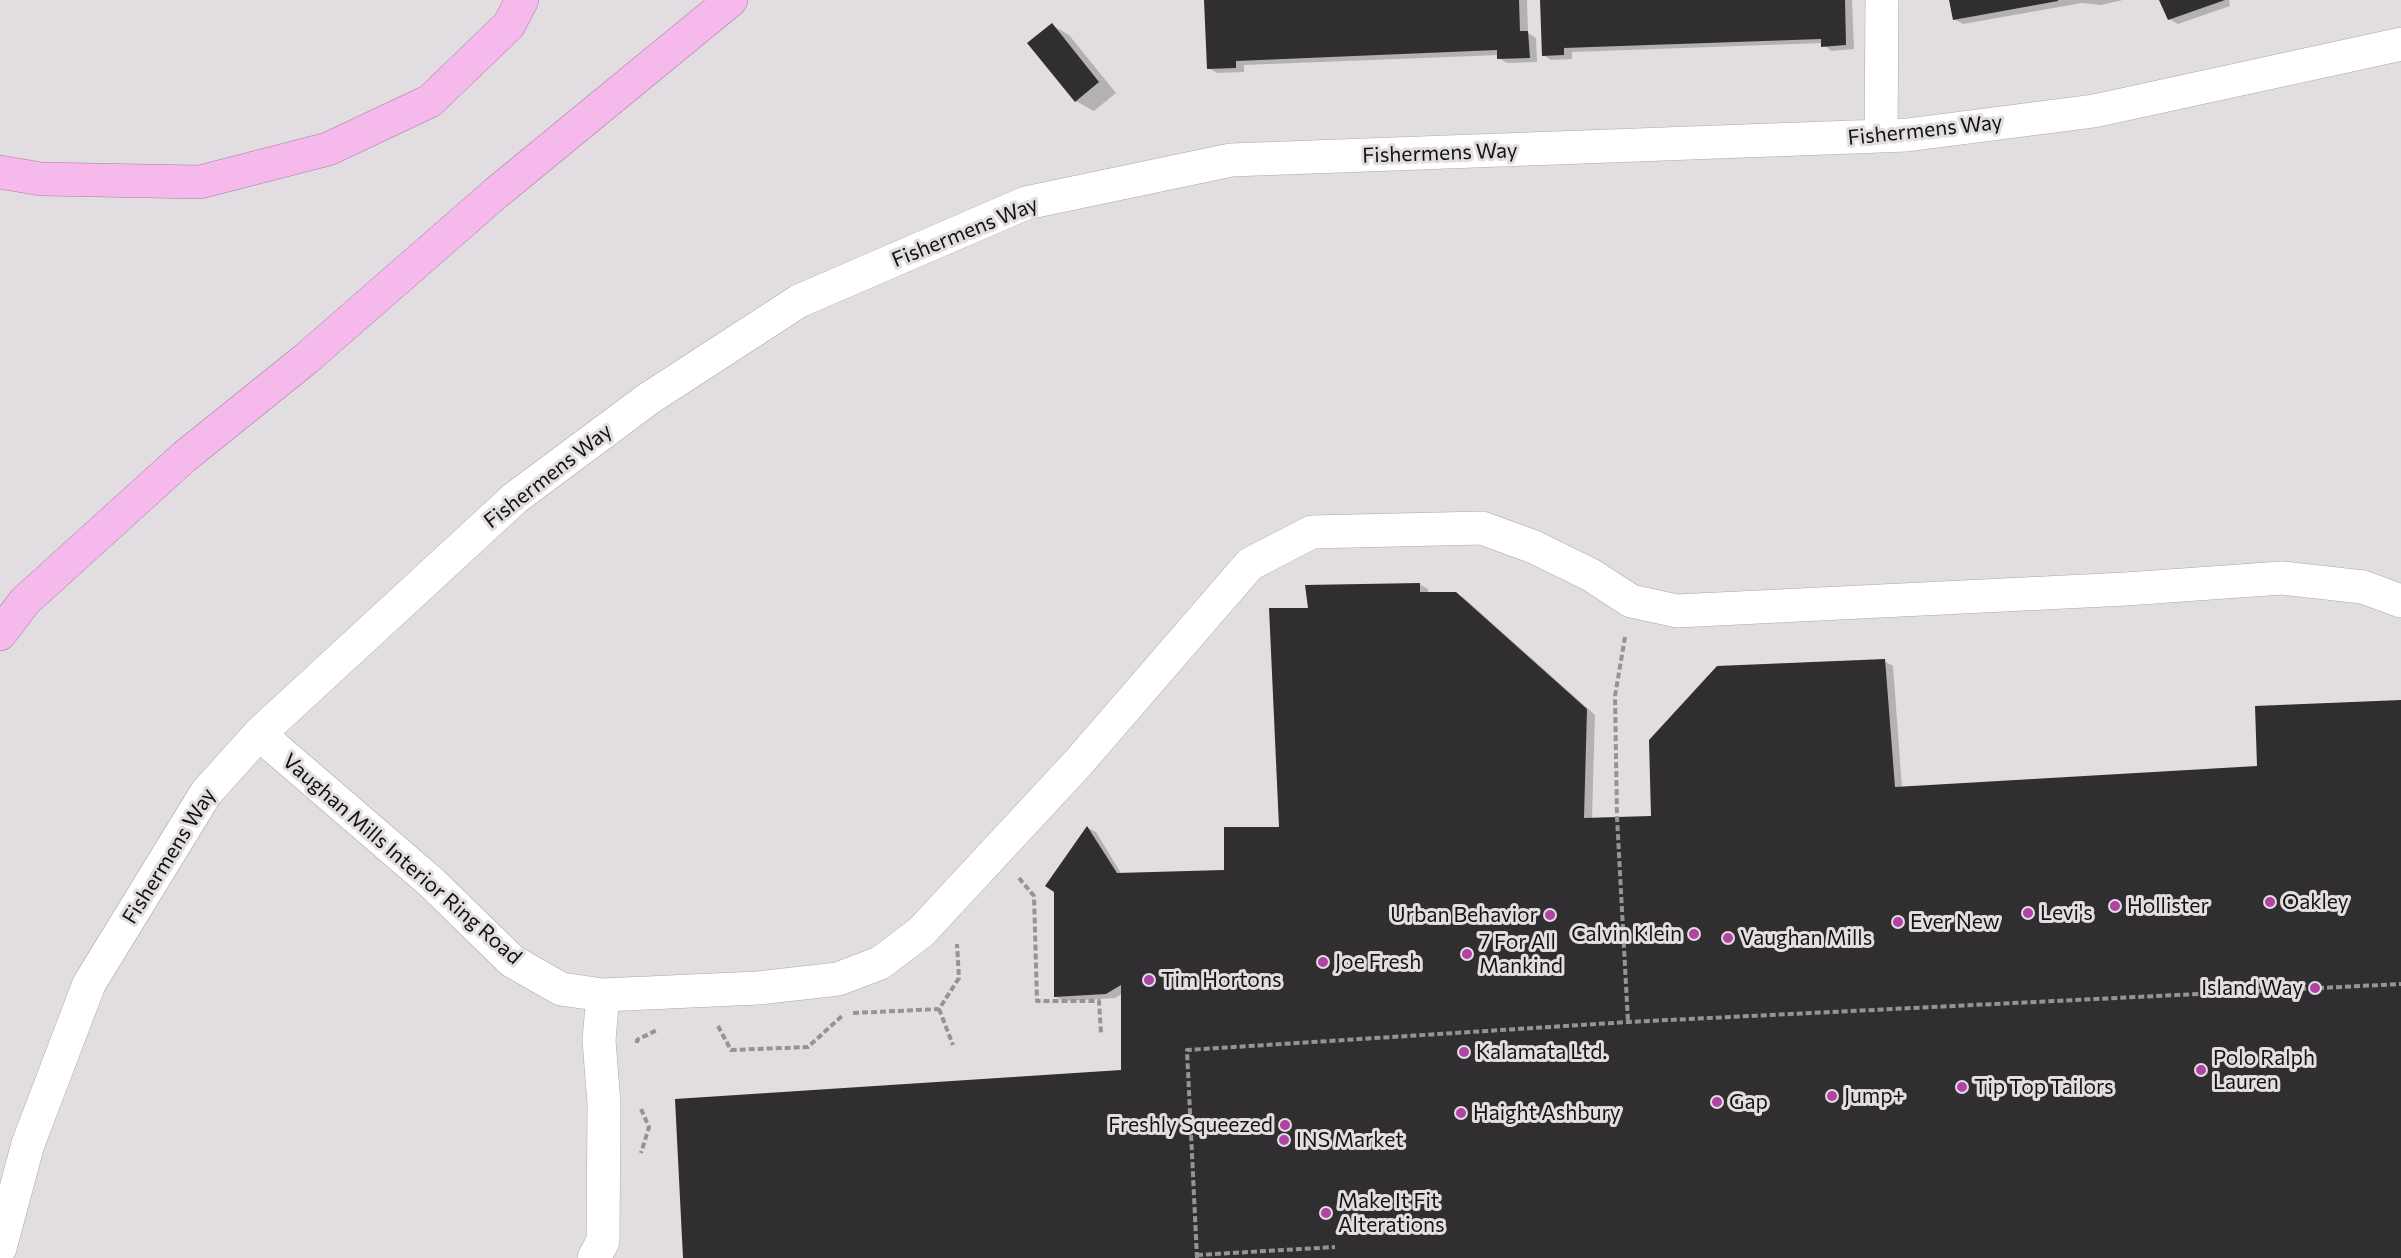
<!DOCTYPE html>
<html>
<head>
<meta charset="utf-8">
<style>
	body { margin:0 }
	canvas { display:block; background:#e1dde0 }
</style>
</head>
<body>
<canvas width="2401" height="1258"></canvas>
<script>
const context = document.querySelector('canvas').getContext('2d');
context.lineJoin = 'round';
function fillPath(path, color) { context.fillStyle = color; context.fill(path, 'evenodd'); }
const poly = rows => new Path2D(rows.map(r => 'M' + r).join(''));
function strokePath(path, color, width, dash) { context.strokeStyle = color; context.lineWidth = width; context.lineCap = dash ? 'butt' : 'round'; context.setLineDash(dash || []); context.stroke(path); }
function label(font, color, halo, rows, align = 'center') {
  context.font = font + ' Commissioner,sans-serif'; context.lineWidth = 6; context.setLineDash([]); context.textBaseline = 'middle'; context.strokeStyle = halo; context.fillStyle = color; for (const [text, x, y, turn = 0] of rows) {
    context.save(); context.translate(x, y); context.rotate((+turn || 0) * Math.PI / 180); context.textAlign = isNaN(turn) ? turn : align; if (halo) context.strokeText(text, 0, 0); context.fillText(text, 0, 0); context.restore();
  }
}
const shadow = poly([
	[1206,0,1527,0,1528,33,1536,38,1537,62,1507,63,1499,58,1499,55,1244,65,1244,72,1217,73,1209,68],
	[1541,0,1852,0,1854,49,1831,51,1823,43,1572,52,1572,59,1551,60,1543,55],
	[1950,0,2123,0,2101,5,2082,3,1963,24,1954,19],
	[2161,0,2229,0,2230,6,2178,24,2169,19],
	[1052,25,1069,35,1116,93,1094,111,1076,101],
	[1419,584,1428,589,1428,593,1455,593,1464,598,1595,715,1592,819,1653,817,1884,661,1893,666,1902,788,2259,767,2401,702,2401,1258,684,1258,1123,1071,1123,993,1115,998,1064,1001,1056,997,1088,828,1096,832,1122,875,1225,872,1281,829,1310,609]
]);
const building = poly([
	[1204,0,1519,0,1520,31,1528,31,1530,58,1497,59,1497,50,1236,61,1236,68,1207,69],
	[1540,0,1845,0,1846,45,1821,47,1821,39,1564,48,1564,55,1542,56],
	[1949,0,2058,0,2058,1,1953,20],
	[2159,0,2225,0,2168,20],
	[1052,23,1099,82,1075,102,1027,43],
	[1420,583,1420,592,1456,592,1587,709,1584,818,1651,816,1649,740,1717,666,1885,659,1895,787,2257,766,2255,706,2401,700,2401,1258,683,1258,675,1099,1121,1070,1121,985,1106,994,1054,997,1054,892,1045,886,1087,826,1117,873,1224,870,1224,827,1279,827,1269,608,1308,608,1305,585]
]);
const path = poly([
	[1625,637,1615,696,1617,817,1628,1022],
	[1019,878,1034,896,1037,1001,1099,1001,1101,1034],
	[939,1009,953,1045],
	[853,1013,939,1009,959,978,957,944],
	[718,1026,731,1050,808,1047,843,1015],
	[637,1043,637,1040,657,1030],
	[641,1109,649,1127,641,1153],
	[1197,1255,1335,1247],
	[1197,1258,1187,1050,1628,1022,2401,984]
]);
const minor = poly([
	[1881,136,1882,0],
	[259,734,431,882,512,961,561,989,603,995,599,1040,604,1104,603,1241,594,1258],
	[603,995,758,988,838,979,880,963,921,932,1078,763,1250,564,1312,532,1482,528,1534,547,1591,575,1631,601,1677,611,2126,589,2282,578,2363,587,2401,601],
	[0,1248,28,1144,89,984,206,793,259,734,515,498,648,399,799,301,1026,203,1231,160,1907,135,2094,111,2401,44]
]);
const highway = poly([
	[0,172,41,179,200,182,328,149,430,101,509,25,522,0],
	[0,634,25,601,184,457,307,358,496,193,731,0]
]);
const markers = [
	[2270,902,6,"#b044a4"],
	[2115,906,6,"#b044a4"],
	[2028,913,6,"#b044a4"],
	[1550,915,6,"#b044a4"],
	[1898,922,6,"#b044a4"],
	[1694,934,6,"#b044a4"],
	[1728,938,6,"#b044a4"],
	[1467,954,6,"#b044a4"],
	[1323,962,6,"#b044a4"],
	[1149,980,6,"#b044a4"],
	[2315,988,6,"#b044a4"],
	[1464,1052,6,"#b044a4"],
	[2201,1070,6,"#b044a4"],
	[1962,1087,6,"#b044a4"],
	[1832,1096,6,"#b044a4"],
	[1717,1102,6,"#b044a4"],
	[1461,1113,6,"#b044a4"],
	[1285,1125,6,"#b044a4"],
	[1284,1140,6,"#b044a4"],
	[1326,1213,6,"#b044a4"]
];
const streetNames = [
	["Fishermens Way",1925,130,-6],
	["Fishermens Way",1440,153,-2],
	["Fishermens Way",965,232,-22],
	["Fishermens Way",548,476,-38],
	["Fishermens Way",169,856,-58],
	["Vaughan Mills Interior Ring Road",402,859,41]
];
const poiNames = [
	["Oakley",2282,902],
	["Hollister",2127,906],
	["Levi's",2040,913],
	["Urban Behavior",1538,915,"right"],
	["Ever New",1910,922],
	["Calvin Klein",1682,934,"right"],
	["Vaughan Mills",1740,938],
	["7 For All",1479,942],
	["Mankind",1479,966],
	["Joe Fresh",1335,962],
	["Tim Hortons",1161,980],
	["Island Way",2303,988,"right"],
	["Kalamata Ltd.",1476,1052],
	["Polo Ralph",2213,1058],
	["Lauren",2213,1082],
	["Tip Top Tailors",1974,1087],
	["Jump+",1844,1096],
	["Gap",1729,1102],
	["Haight Ashbury",1473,1113],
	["Freshly Squeezed",1273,1125,"right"],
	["INS Market",1296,1140],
	["Make It Fit",1338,1201],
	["Alterations",1338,1225]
];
fillPath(shadow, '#0003');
fillPath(building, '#312e31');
strokePath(minor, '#aba7aa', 34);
strokePath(highway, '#a67f9f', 34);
strokePath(path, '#969396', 4, [6, 3]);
strokePath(minor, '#fff', 33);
strokePath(highway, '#f5b9eb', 33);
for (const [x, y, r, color] of markers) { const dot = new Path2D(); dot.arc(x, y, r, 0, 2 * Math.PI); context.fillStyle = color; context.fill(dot); strokePath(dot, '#e1dde0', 2); }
label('21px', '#131213', '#e1dde0', streetNames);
label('21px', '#131213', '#e1dde0', poiNames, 'left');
</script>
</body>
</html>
